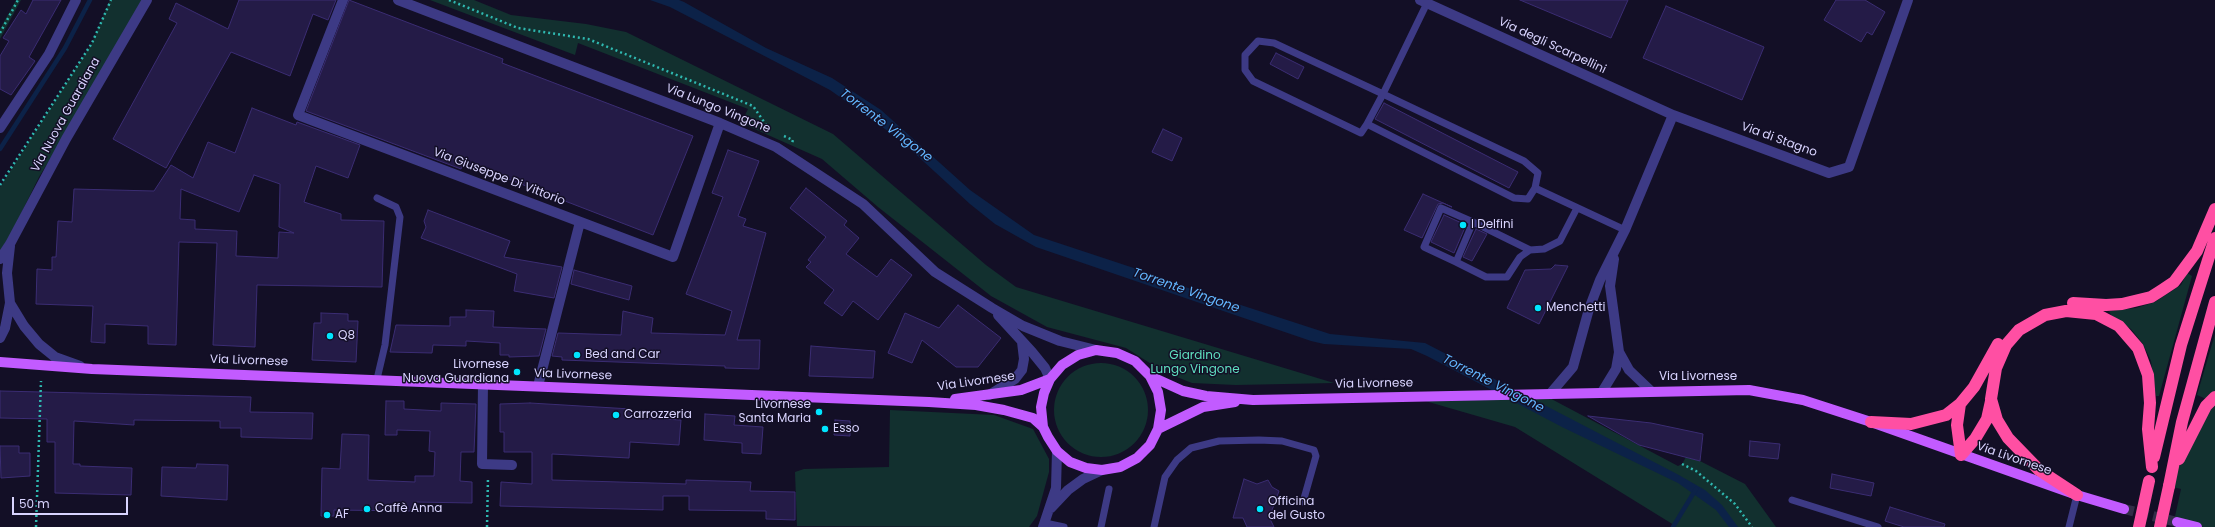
<!DOCTYPE html>
<html>
<head>
<meta charset="utf-8">
<style>
	body { margin:0 }
	#map { position:relative; width:2215px; height:527px; overflow:hidden; background:#130f26; font-family:Poppins,sans-serif }
	canvas { display:block }
	.scale { position:absolute; left:12px; top:497px; width:116px; height:18px; box-sizing:border-box; border:2px solid #d9d4ff; border-top:0; padding-left:5px; font-size:12px; line-height:14px; white-space:nowrap; color:#d9d4ff; -webkit-text-stroke:3px #130f26; paint-order:stroke }
</style>
</head>
<body>
<div id="map">
<canvas width="2215" height="527"></canvas>
<div class="scale">50 m</div>
</div>
<script>
const context = document.querySelector('canvas').getContext('2d');
context.lineJoin = 'round';
function fillPath(path, color) { context.fillStyle = color; context.fill(path, 'evenodd'); }
const poly = rows => new Path2D(rows.map(r => 'M' + r).join(''));
function strokePath(path, color, width, dash) { context.strokeStyle = color; context.lineWidth = width; context.lineCap = dash ? 'butt' : 'round'; context.setLineDash(dash || []); context.stroke(path); }
function label(font, color, halo, rows, align = 'center') {
  context.font = font + ' Poppins,sans-serif'; context.lineWidth = 3; context.setLineDash([]); context.textBaseline = 'middle'; context.strokeStyle = halo; context.fillStyle = color; for (const [text, x, y, turn = 0] of rows) {
    context.save(); context.translate(x, y); context.rotate((+turn || 0) * Math.PI / 180); context.textAlign = isNaN(turn) ? turn : align; if (halo) context.strokeText(text, 0, 0); context.fillText(text, 0, 0); context.restore();
  }
}
const green = poly([
	[16,0,21,0,0,39,0,29],
	[110,0,143,0,112,59,39,177,0,256,0,187,92,43],
	[430,0,474,0,511,15,586,24,626,32,833,134,986,265,1016,287,1334,383,1236,385,1192,383,1164,372,1126,348,1047,327,991,296,878,207,822,159,741,123,748,109,578,43,575,55],
	[2187,273,2192,276,2159,396,2156,396,2151,361,2143,344,2131,329,2111,315,2109,311,2136,308,2155,302,2181,285],
	[2215,334,2215,527,2197,527,2174,521,2181,489,2169,486,2211,401,2197,395],
	'1054 410a47 47 0 1 1 94 0a47 47 0 1 1-94 0Z',
	[1542,394,1678,466,1682,464,1686,457,1700,461,1745,484,1776,527,1673,527,1674,525,1515,427,1408,396],
	[890,410,994,415,1033,429,1049,459,1049,472,1037,516,1029,527,797,526,795,472,804,469,889,467]
]);
const water = poly([
	[650,0,679,0,684,2,766,48,832,78,881,110,970,190,1034,235,1161,277,1170,282,1330,334,1425,343,1677,474,1705,490,1722,505,1738,527,1729,527,1716,510,1678,483,1562,427,1427,356,1411,349,1324,344,1311,341,1036,247,995,224,970,204,899,139,830,90,670,7]
]);
const stream = poly([
	[0,149,65,48,90,0],
	[1673,527,1696,489]
]);
const building = poly([
	[33,0,61,0,29,57,35,61,11,95,0,89,0,56,9,41,3,38,21,10,26,14,33,0],
	[239,0,336,0,328,20,313,14,290,76,231,52,166,168,113,139,177,23,169,19,176,3,228,29,239,0],
	[349,0,503,59,502,63,693,136,653,235,464,162,461,169,306,111,349,0],
	[1520,0,1628,0,1611,38,1520,0],
	[1836,0,1865,0,1885,12,1872,35,1867,32,1861,42,1824,20,1836,0],
	[1666,6,1764,47,1742,100,1643,58,1666,6],
	[1276,53,1304,67,1298,79,1270,64,1276,53],
	[1384,103,1518,172,1509,188,1375,119,1384,103],
	[252,108,296,125,297,122,360,145,348,178,316,166,304,202,341,214,341,220,384,221,382,287,257,285,255,347,213,345,217,243,179,242,176,345,148,344,148,326,105,324,105,343,91,342,93,306,36,304,37,269,52,270,52,257,56,257,58,221,72,222,74,189,154,191,171,165,193,178,208,142,235,153,252,108],
	[254,175,280,184,279,227,294,233,279,232,278,258,236,256,237,231,195,229,195,220,180,219,181,189,239,212,254,175],
	[1163,129,1182,138,1172,161,1152,152,1163,129],
	[728,150,759,161,738,216,746,219,743,226,766,233,737,340,760,340,759,369,725,368,725,366,562,360,562,357,552,356,558,333,621,335,623,311,653,318,651,333,725,335,732,311,686,294,723,197,712,193,728,150],
	[806,188,847,221,844,225,859,238,846,254,877,277,891,259,912,275,878,320,853,301,842,316,824,303,834,290,806,267,811,262,808,260,826,237,790,208,806,188],
	[1423,194,1452,207,1443,203,1438,204,1422,238,1404,230,1423,194],
	[428,210,510,241,504,257,562,267,554,298,514,291,517,274,421,238,426,227,424,221,428,210],
	[1444,215,1466,225,1454,253,1431,242,1444,215],
	[1476,229,1487,234,1472,261,1463,257,1476,229],
	[1555,265,1568,266,1539,324,1507,308,1525,270,1551,269,1555,265],
	[574,270,632,286,629,300,571,284,574,270],
	[958,305,1001,338,978,367,956,367,922,340,912,363,888,353,905,313,939,328,958,305],
	[466,310,494,311,493,327,546,329,539,356,509,357,509,355,500,355,500,343,466,341,466,346,433,345,432,353,390,352,396,325,450,326,450,317,466,317,466,310],
	[321,313,348,314,348,321,358,321,356,362,312,360,314,323,321,323,321,313],
	[811,346,875,351,873,378,809,376,811,346],
	[0,391,251,397,250,412,313,413,312,439,241,437,241,428,220,428,220,421,134,420,134,425,74,421,73,464,80,464,80,466,132,468,131,495,55,493,55,442,47,442,47,419,0,418,0,391],
	[386,401,404,401,404,409,441,411,441,403,476,404,474,452,461,452,460,481,472,482,472,503,414,502,414,511,334,510,334,516,321,516,322,468,340,469,342,434,369,435,368,480,415,482,415,476,434,476,435,452,429,451,430,431,397,430,397,435,385,435,386,401],
	[530,403,631,409,631,417,681,420,679,445,630,442,629,458,552,454,552,480,686,484,686,480,751,482,750,491,795,492,795,520,766,519,766,511,689,510,689,496,663,496,663,510,500,506,501,482,532,484,532,452,504,452,504,432,500,432,500,404,530,403],
	[705,414,735,416,734,425,763,427,761,454,742,453,742,443,704,440,705,414],
	[1588,416,1651,423,1703,434,1700,461,1639,445,1588,416],
	[835,420,850,421,850,436,834,435,835,420],
	[1750,441,1780,444,1778,459,1749,456,1750,441],
	[0,446,19,446,19,453,30,453,30,476,1,478,0,446],
	[197,464,228,465,227,500,161,496,162,467,196,468,197,464],
	[1832,474,1874,483,1871,496,1830,488,1832,474],
	[1244,479,1257,484,1268,480,1272,487,1279,491,1271,513,1274,515,1270,519,1274,527,1247,527,1243,518,1233,518,1244,479],
	[1890,507,1945,524,1944,527,1904,527,1885,521,1890,507]
]);
const primaryTunnel = poly([
	[2124,509,2177,522]
]);
const path = poly([
	[449,0,518,28,588,39,753,106,769,129],
	[0,33,18,0],
	[784,136,793,140,792,143],
	[0,185,92,43,111,0],
	[1682,464,1696,471,1735,504,1752,527],
	[36,527,41,381],
	[487,527,488,477]
]);
const lane = poly([
	[1367,124,1383,94,1524,161,1538,173,1535,188,1528,199,1514,198,1367,124,1361,133,1253,81,1245,70,1245,55,1258,41,1274,43,1383,94,1427,3],
	[1535,188,1625,230],
	[377,198,396,207,400,217,385,345,377,379],
	[1473,222,1456,262,1424,247,1441,208,1473,222,1530,250,1544,249,1560,241,1577,208],
	[1456,262,1486,277,1507,277,1520,257,1530,250],
	[1792,500,1878,527],
	[1045,523,1064,527],
	[1101,527,1109,489],
	[1154,527,1165,477,1177,460,1191,448,1219,441,1259,440,1282,441,1314,450,1316,456,1303,502],
	[2069,527,2077,495]
]);
const street = poly([
	[343,0,298,115,673,257,720,123],
	[398,0,720,123,776,147,863,204,935,272,992,308,1023,326,1060,341,1096,350],
	[1420,0,1673,115],
	[0,128,49,54,76,0],
	[0,259,10,244,66,139,147,0],
	[1614,259,1610,286,1619,352,1629,370,1651,391],
	[10,303,24,326,39,344,55,357,80,366],
	[998,315,1032,352,1045,368,1050,379],
	[0,338,5,328,10,303,7,273,10,246],
	[483,384,482,464,512,465],
	[538,386,580,222],
	[1602,392,1616,369,1619,352],
	[1550,394,1573,367,1589,309,1600,280,1625,230,1673,115,1829,173,1849,167,1908,0],
	[989,395,1015,379,1022,370,1024,359,1022,342],
	[1051,508,1068,490,1083,479,1102,470],
	[1043,527,1056,488,1057,451]
]);
const primary = poly([
	[0,362,92,369,929,402,976,405,1004,410,1033,418,1043,427],
	[1150,376,1158,392,1161,410,1158,429,1150,445,1137,458,1120,467,1102,470,1086,468,1070,462,1057,451,1048,437,1043,427,1041,407,1044,393,1050,379,1062,365,1078,355,1096,350,1117,353,1135,361,1150,376,1183,391,1206,396,1253,400,1749,390,1803,400,1871,422,2077,495,2124,509],
	[955,399,1021,390,1050,379],
	[1158,429,1203,407,1235,402],
	[2177,522,2197,527]
]);
const highway = poly([
	[2073,303,2106,305,2122,304,2151,297,2162,290,2174,282,2197,251,2215,209],
	[1960,404,1957,425,1961,455],
	[1871,422,1911,424,1946,415,1960,404,1974,387,1998,344],
	[1961,455,1975,439,1987,419,1991,401],
	[2154,457,2181,345,2215,238],
	[2179,459,2206,406,2215,397],
	[2169,486,2182,422,2215,302],
	[2077,495,2039,470,2008,438,1997,420,1991,399,1996,368,2006,345,2019,330,2045,315,2066,311,2096,314,2119,326,2138,348,2148,375,2150,403,2148,429,2152,467]
]);
const highwayBridge = poly([
	[2139,527,2149,481],
	[2160,527,2169,486]
]);
const markers = [
	[1463,225,4,"#00e5ff"],
	[1538,308,4,"#00e5ff"],
	[330,336,4,"#00e5ff"],
	[577,355,4,"#00e5ff"],
	[517,372,4,"#00e5ff"],
	[819,412,4,"#00e5ff"],
	[616,415,4,"#00e5ff"],
	[825,429,4,"#00e5ff"],
	[367,509,4,"#00e5ff"],
	[1260,509,4,"#00e5ff"],
	[327,515,4,"#00e5ff"]
];
const streetNames = [
	["Via degli Scarpellini",1552,46,25],
	["Via Lungo Vingone",718,109,22],
	["Via Nuova Guardiana",66,115,-61],
	["Via di Stagno",1779,140,20],
	["Via Giuseppe Di Vittorio",499,177,21],
	["Via Livornese",249,361,2],
	["Via Livornese",573,375,2],
	["Via Livornese",1698,377],
	["Via Livornese",976,382,-8],
	["Via Livornese",1374,384,-1],
	["Via Livornese",2014,459,19]
];
const poiNames = [
	["I Delfini",1471,225],
	["Menchetti",1546,308],
	["Q8",338,336],
	["Bed and Car",585,355],
	["Livornese",509,365,"right"],
	["Nuova Guardiana",509,379,"right"],
	["Livornese",811,405,"right"],
	["Santa Maria",811,419,"right"],
	["Carrozzeria",624,415],
	["Esso",833,429],
	["Officina",1268,502],
	["del Gusto",1268,516],
	["Caffè Anna",375,509],
	["AF",335,515]
];
const parkNames = [
	["Giardino",1195,356],
	["Lungo Vingone",1195,370]
];
const waterNames = [
	["Torrente Vingone",886,126,37],
	["Torrente Vingone",1186,291,19],
	["Torrente Vingone",1493,384,27]
];
fillPath(green, '#12302f');
fillPath(water, '#0c2248');
strokePath(stream, '#0c2248', 4.5);
fillPath(building, '#241b47');
strokePath(building, '#3b2d73', 1);
strokePath(primaryTunnel, '#312d47', 10, [10, 5]);
strokePath(path, '#2fb8b0', 2.5, [2, 3]);
strokePath(lane, '#3d3a85', 7);
strokePath(street, '#3d3a85', 10);
strokePath(primary, '#c25bff', 10);
strokePath(highway, '#ff4fa3', 12);
strokePath(highwayBridge, '#ff4fa3', 12);
for (const [x, y, r, color] of markers) { const dot = new Path2D(); dot.arc(x, y, r, 0, 2 * Math.PI); context.fillStyle = color; context.fill(dot); strokePath(dot, '#130f26', 1.5); }
label('12px', '#d9d4ff', '#130f26', streetNames);
label('12px', '#d9d4ff', '#130f26', poiNames, 'left');
label('12px', '#5fe0c0', '#130f26', parkNames);
label('italic 13px', '#62b6ff', '#130f26', waterNames);
</script>
</body>
</html>
